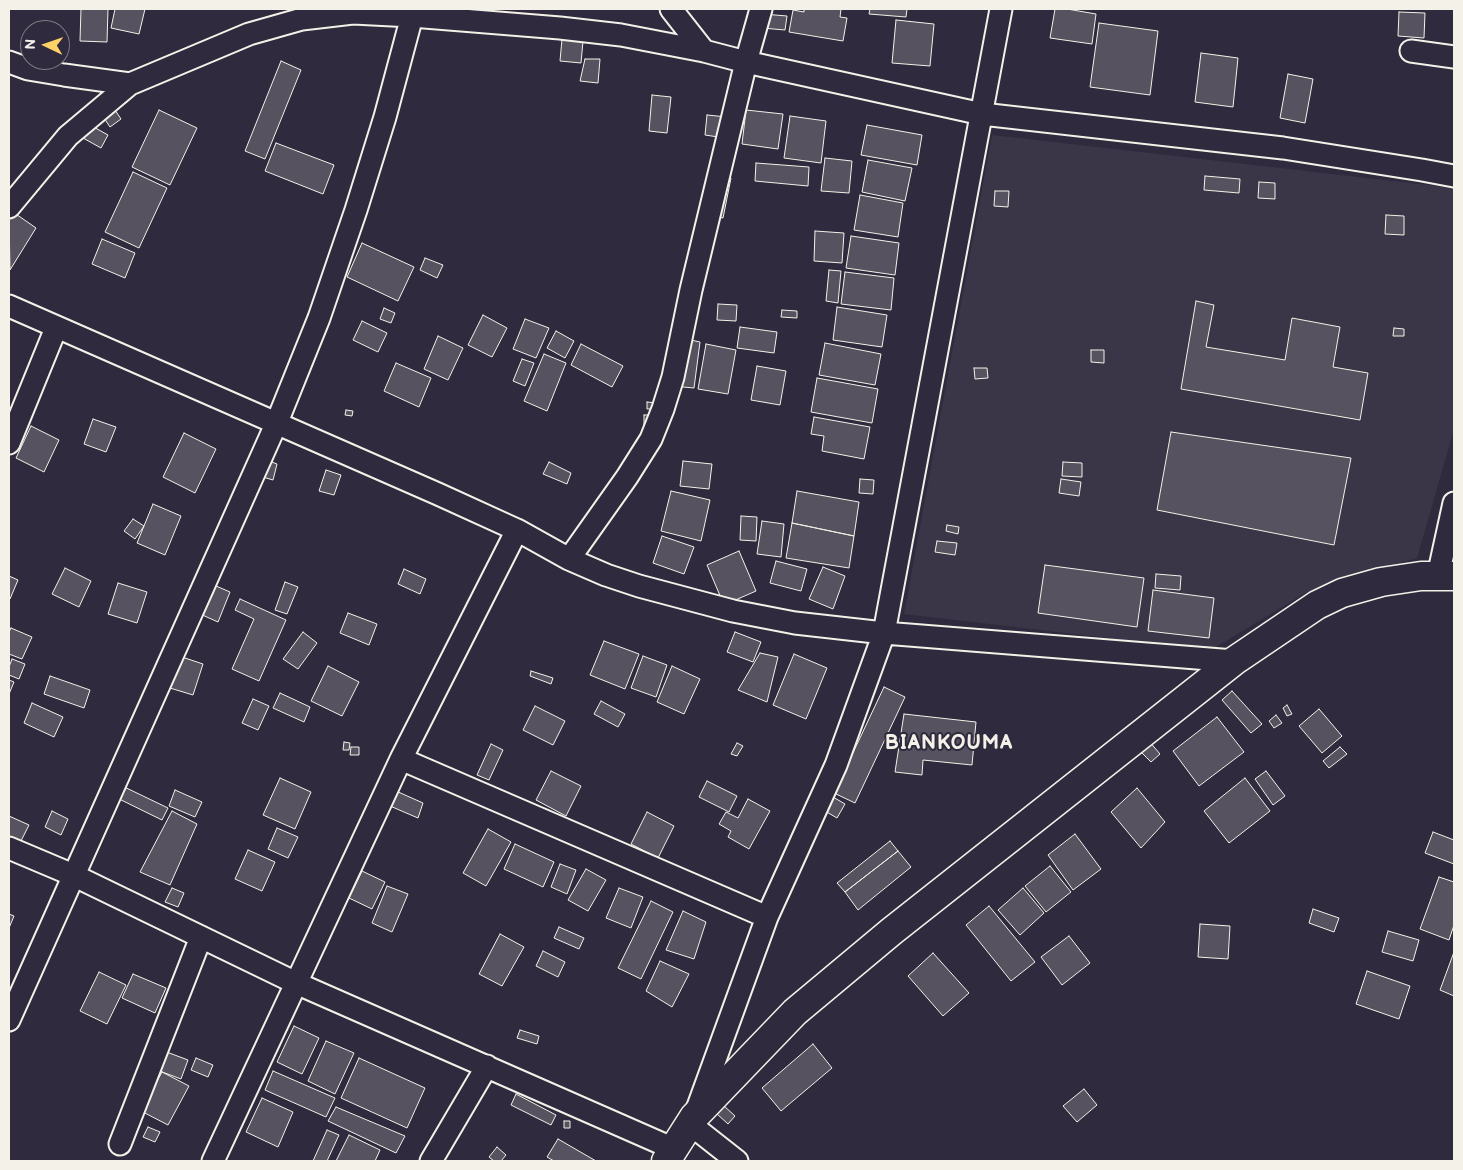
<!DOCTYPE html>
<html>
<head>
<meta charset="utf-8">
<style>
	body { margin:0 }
	#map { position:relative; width:1463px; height:1170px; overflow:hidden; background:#2f2a3d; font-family:"Balsamiq Sans",sans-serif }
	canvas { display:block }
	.frame { position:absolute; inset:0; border:10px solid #f4f1e8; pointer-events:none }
	.north { position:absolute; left:20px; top:20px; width:50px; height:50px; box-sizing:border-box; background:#2f2a3d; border:1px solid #7e7a81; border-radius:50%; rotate:273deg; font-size:14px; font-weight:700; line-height:20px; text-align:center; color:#f4f1e8 }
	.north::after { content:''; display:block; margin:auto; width:18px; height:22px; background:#ffd166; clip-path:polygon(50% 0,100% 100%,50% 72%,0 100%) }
</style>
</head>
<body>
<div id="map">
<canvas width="1463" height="1170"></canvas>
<div class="frame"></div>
<div class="north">N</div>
</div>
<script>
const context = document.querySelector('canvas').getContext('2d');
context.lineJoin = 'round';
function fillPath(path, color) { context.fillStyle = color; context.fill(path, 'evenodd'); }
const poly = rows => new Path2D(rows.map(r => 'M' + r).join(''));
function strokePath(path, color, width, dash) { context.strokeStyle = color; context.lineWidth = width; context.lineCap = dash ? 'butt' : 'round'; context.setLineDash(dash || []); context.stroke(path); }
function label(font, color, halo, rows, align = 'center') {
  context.font = font + ' "Balsamiq Sans",sans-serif'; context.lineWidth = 4; context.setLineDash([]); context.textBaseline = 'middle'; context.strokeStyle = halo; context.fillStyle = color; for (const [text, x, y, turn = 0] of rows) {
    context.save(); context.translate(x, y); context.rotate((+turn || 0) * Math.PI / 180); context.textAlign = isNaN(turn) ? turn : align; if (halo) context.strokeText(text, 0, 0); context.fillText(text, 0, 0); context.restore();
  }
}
const built = poly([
	[992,135,1454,188,1454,429,1417,558,1307,592,1211,650,904,614]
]);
const building = poly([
	[81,9,108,9,107,42,80,41,81,9],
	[115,9,145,9,139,34,111,28,115,9],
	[804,9,841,9,840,17,847,18,843,41,789,32,793,10,804,12,804,9],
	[870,9,907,9,906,17,869,14,870,9],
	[1055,9,1067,9,1096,14,1092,44,1050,38,1055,9],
	[1399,12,1425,13,1424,38,1398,36,1399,12],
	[763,14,787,16,785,30,762,28,763,14],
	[896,20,934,24,930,66,892,63,896,20],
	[1099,23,1158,31,1150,95,1090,87,1099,23],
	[562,39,583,41,581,63,560,61,562,39],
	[1201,53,1238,58,1233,107,1195,102,1201,53],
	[585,59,600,59,598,83,580,81,585,59],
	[281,61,301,70,265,159,245,151,281,61],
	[1288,74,1313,79,1305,123,1280,118,1288,74],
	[652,95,671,97,667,133,649,131,652,95],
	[113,107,121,119,110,127,102,115,113,107],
	[159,110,197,128,170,185,132,167,159,110],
	[746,110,783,114,778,149,742,144,746,110],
	[707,115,727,117,725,138,705,135,707,115],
	[790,116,826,121,821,163,784,158,790,116],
	[90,125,108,135,101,148,83,138,90,125],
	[867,125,922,135,917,165,861,155,867,125],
	[276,143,334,165,323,194,265,171,276,143],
	[825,158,852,161,849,193,821,191,825,158],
	[868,160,912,168,905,201,862,192,868,160],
	[756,163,809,167,808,186,755,181,756,163],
	[133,172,167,188,139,248,105,232,133,172],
	[721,176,731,178,723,218,712,216,721,176],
	[1205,176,1240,179,1239,193,1204,190,1205,176],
	[1259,182,1275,183,1275,199,1258,198,1259,182],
	[995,191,1009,191,1008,207,994,206,995,191],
	[860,195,903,203,898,237,854,230,860,195],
	[13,212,36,228,10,270,9,218,13,212],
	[1386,215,1404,216,1404,235,1385,234,1386,215],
	[815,231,844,233,842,263,814,261,815,231],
	[851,236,899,243,895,275,846,268,851,236],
	[102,239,135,253,125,278,92,264,102,239],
	[362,243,414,267,398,301,347,277,362,243],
	[425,258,443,265,437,278,420,270,425,258],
	[829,270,841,271,838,303,826,301,829,270],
	[845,272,894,278,891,310,841,304,845,272],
	[1196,301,1214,305,1206,347,1285,360,1292,318,1340,327,1333,367,1368,373,1360,420,1181,389,1196,301],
	[718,304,737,305,736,321,717,320,718,304],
	[837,307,887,315,882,347,833,340,837,307],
	[384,308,395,313,391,323,380,319,384,308],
	[782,310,797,311,797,318,781,317,782,310],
	[483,315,507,328,492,357,468,345,483,315],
	[525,319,549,328,536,358,513,349,525,319],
	[362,321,387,333,378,352,353,340,362,321],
	[740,327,777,332,774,353,737,348,740,327],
	[1394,328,1404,329,1404,336,1393,336,1394,328],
	[556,331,574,341,565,358,547,348,556,331],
	[438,336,463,348,448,380,424,369,438,336],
	[686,339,700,342,694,388,672,386,686,339],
	[825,343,881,354,875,385,819,375,825,343],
	[581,344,623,366,612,387,571,365,581,344],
	[706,344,736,350,728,394,698,389,706,344],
	[1091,350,1104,350,1104,363,1091,362,1091,350],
	[544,354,566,363,547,411,524,401,544,354],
	[522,359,534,363,525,386,513,381,522,359],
	[396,363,431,378,419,407,384,391,396,363],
	[757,366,786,371,780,405,751,400,757,366],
	[974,368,987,368,988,378,975,379,974,368],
	[817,378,878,389,872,423,811,412,817,378],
	[647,402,657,403,657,409,647,409,647,402],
	[346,410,353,411,352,416,345,415,346,410],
	[644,415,652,415,652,426,644,426,644,415],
	[814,417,870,427,864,459,822,451,824,436,811,434,814,417],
	[93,419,116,427,106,452,84,444,93,419],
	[31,426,59,440,44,472,16,458,31,426],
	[1171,432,1351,458,1334,545,1157,510,1171,432],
	[184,433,216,449,195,493,163,477,184,433],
	[264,459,277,464,273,480,256,475,264,459],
	[683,461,712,464,709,489,680,486,683,461],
	[549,462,571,473,567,484,543,474,549,462],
	[1063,462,1082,463,1082,477,1062,476,1063,462],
	[326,470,341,475,334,495,319,491,326,470],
	[860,479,874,480,873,494,859,493,860,479],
	[1061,479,1081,482,1079,496,1059,493,1061,479],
	[671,491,710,500,701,541,661,531,671,491],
	[797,491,859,502,854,536,792,523,797,491],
	[153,504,181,516,165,555,137,543,153,504],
	[741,516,757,517,756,541,740,540,741,516],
	[133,519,144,526,135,539,124,531,133,519],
	[762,521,784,524,781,557,757,554,762,521],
	[792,523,854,536,849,568,786,558,792,523],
	[947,525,959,527,958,534,946,531,947,525],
	[662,536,694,547,684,574,653,563,662,536],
	[937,541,957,543,955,555,935,552,937,541],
	[739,551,756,591,724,605,707,565,739,551],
	[776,561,807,569,801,591,770,583,776,561],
	[1045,565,1144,578,1137,627,1038,613,1045,565],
	[823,567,845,576,833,609,809,599,823,567],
	[65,568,91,581,79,607,52,594,65,568],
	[404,569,426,579,420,594,398,584,404,569],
	[1156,574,1181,576,1180,590,1155,588,1156,574],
	[9,576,18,580,10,599,9,598,9,576],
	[202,580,230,592,218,622,189,609,202,580],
	[285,582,298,587,287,614,275,610,285,582],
	[118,583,147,592,137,623,108,614,118,583],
	[1153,590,1214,598,1209,638,1148,631,1153,590],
	[240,599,286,620,259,681,232,669,254,619,235,610,240,599],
	[348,613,377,624,369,645,340,633,348,613],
	[11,628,32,637,22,659,9,654,9,632,11,628],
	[303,632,317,643,298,669,283,659,303,632],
	[735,632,761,642,753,662,727,652,735,632],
	[604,641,639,654,625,689,590,675,604,641],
	[170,653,203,664,193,695,160,685,170,653],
	[760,653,778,657,767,702,738,690,760,653],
	[794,654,827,668,806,719,773,705,794,654],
	[643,656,667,665,656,697,631,688,643,656],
	[12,659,25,664,19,679,9,675,9,667,12,659],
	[328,666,359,682,342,716,311,701,328,666],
	[672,666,700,679,684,714,657,702,672,666],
	[531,671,553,678,551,684,530,676,531,671],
	[50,676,90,690,84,708,44,694,50,676],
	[9,680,14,682,9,694,9,680],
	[884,687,905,697,855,803,834,793,884,687],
	[1232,691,1262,724,1251,733,1222,700,1232,691],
	[280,693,310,707,304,722,273,708,280,693],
	[253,699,269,706,258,730,242,723,253,699],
	[601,701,625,714,618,727,594,714,601,701],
	[32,703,63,717,54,737,24,723,32,703],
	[1287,705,1292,714,1287,716,1283,708,1287,705],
	[535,706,565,721,553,745,523,730,535,706],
	[1319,709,1342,736,1322,753,1299,726,1319,709],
	[904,714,976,722,972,765,923,760,922,775,895,772,904,714],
	[1276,715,1282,723,1274,728,1269,721,1276,715],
	[1217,717,1244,752,1199,786,1173,751,1217,717],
	[1148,740,1160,754,1151,762,1138,749,1148,740],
	[344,742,350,743,349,750,343,750,344,742],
	[737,743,743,746,737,756,731,754,737,743],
	[491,744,503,750,489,780,477,775,491,744],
	[351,747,359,747,359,755,350,755,351,747],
	[1340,747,1347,754,1329,768,1323,761,1340,747],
	[551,771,581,786,566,816,536,800,551,771],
	[1266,771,1285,796,1273,805,1255,779,1266,771],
	[280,778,311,792,295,829,263,815,280,778],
	[1245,778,1270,811,1229,843,1204,811,1245,778],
	[707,781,737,796,729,812,699,797,707,781],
	[116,783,168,808,162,820,111,795,116,783],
	[1137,788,1165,822,1141,848,1111,812,1137,788],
	[175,790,202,802,195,817,169,806,175,790],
	[396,791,423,803,418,818,390,806,396,791],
	[833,797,845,804,837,818,825,811,833,797],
	[748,799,770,811,749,849,728,837,731,831,719,824,726,812,738,818,748,799],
	[52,811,68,819,61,835,45,827,52,811],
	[172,811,197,824,170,885,140,872,172,811],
	[647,812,674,826,658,858,631,844,647,812],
	[9,816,29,825,21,841,9,836,9,816],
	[277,828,298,837,288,858,268,849,277,828],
	[488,829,511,842,486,886,463,873,488,829],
	[1433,832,1454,840,1454,864,1425,853,1433,832],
	[1075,834,1101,869,1073,890,1048,855,1075,834],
	[890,841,898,851,845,892,837,883,890,841],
	[515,844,554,862,543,887,504,869,515,844],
	[248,850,275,862,262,891,235,879,248,850],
	[898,851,911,867,858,910,845,892,898,851],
	[560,864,576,870,567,894,551,887,560,864],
	[1050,866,1071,892,1046,912,1025,886,1050,866],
	[586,869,606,880,588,911,568,900,586,869],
	[362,871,385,882,372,909,349,898,362,871],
	[1439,877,1454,882,1454,925,1449,940,1420,929,1439,877],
	[387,886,408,894,392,932,372,923,387,886],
	[172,888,184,893,178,907,165,902,172,888],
	[619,888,643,897,631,928,606,918,619,888],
	[1023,888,1044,913,1020,935,998,910,1023,888],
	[651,901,673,912,641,979,618,968,651,901],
	[989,906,1035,962,1011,981,966,925,989,906],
	[1313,909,1339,918,1334,932,1309,923,1313,909],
	[683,911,706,922,694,959,666,950,683,911],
	[9,914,14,916,9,928,9,914],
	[1200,924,1230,926,1228,959,1198,957,1200,924],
	[559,927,584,938,579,949,554,938,559,927],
	[1388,931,1419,940,1413,961,1382,952,1388,931],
	[500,934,524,947,502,986,479,974,500,934],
	[1069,936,1090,963,1062,985,1041,957,1069,936],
	[543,951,565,962,558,977,536,966,543,951],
	[1454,952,1454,996,1440,990,1454,952],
	[933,953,969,993,943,1016,908,976,933,953],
	[660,961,689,974,672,1007,646,991,660,961],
	[1367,971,1410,986,1399,1019,1356,1004,1367,971],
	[99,972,126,985,107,1024,80,1011,99,972],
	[133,974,166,988,155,1013,122,998,133,974],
	[294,1026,319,1038,302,1074,277,1062,294,1026],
	[520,1030,539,1036,537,1044,517,1038,520,1030],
	[326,1041,354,1053,335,1094,308,1081,326,1041],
	[813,1044,832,1068,781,1111,762,1088,813,1044],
	[164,1051,188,1060,181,1079,157,1070,164,1051],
	[196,1058,213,1065,208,1077,191,1070,196,1058],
	[359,1058,425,1088,407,1128,341,1098,359,1058],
	[273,1071,335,1098,326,1117,265,1090,273,1071],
	[162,1072,189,1086,168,1125,141,1111,162,1072],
	[1084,1089,1097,1105,1077,1122,1063,1106,1084,1089],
	[516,1094,556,1115,551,1125,511,1105,516,1094],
	[262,1098,293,1112,278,1147,246,1132,262,1098],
	[723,1105,735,1116,728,1124,716,1113,723,1105],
	[336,1107,405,1136,396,1153,328,1121,336,1107],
	[564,1121,570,1121,570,1128,564,1128,564,1121],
	[148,1127,160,1132,155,1142,143,1137,148,1127],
	[327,1130,339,1135,327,1161,313,1161,327,1130],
	[349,1135,380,1150,375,1161,336,1161,349,1135],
	[558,1139,596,1161,554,1161,547,1157,558,1139],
	[497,1147,506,1155,501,1161,494,1161,489,1157,497,1147]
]);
const street = poly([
	[671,9,704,51],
	[1411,51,1454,57],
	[9,62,28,69,64,75,130,84],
	[9,207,68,136,130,84,249,34,302,19,353,13,412,16,560,28,621,35,704,51,746,62,982,114,1283,148,1422,170,1454,176],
	[9,306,438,494,517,530,569,559,606,575,639,586,733,611,795,623,884,633,1234,661],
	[9,443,56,328],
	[569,559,627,477,651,439,663,409,673,377,691,290,746,62,761,9],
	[1438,576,1454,503],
	[401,759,767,917],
	[9,848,73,875,296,983,674,1149],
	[9,1020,277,422,319,318,356,210,385,117,412,16],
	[696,1112,767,917,836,765,884,633,1001,9],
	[690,1124,737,1161],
	[120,1144,201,937],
	[213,1161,401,759,517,530],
	[431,1161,487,1066]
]);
const secondary = poly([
	[666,1161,694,1117,795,1012,892,931,1234,661,1317,605,1342,593,1381,582,1421,576,1454,576]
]);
const districtNames = [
	["BIANKOUMA",949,744]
];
fillPath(built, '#3b3647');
fillPath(building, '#56525f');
strokePath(building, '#f4f1e8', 1);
strokePath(street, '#f4f1e8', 25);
strokePath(secondary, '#f4f1e8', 31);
strokePath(street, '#2f2a3d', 21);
strokePath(secondary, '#2f2a3d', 28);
context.letterSpacing = '1px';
label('bold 20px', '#f4f1e8', '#2f2a3d', districtNames);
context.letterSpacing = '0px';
</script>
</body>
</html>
